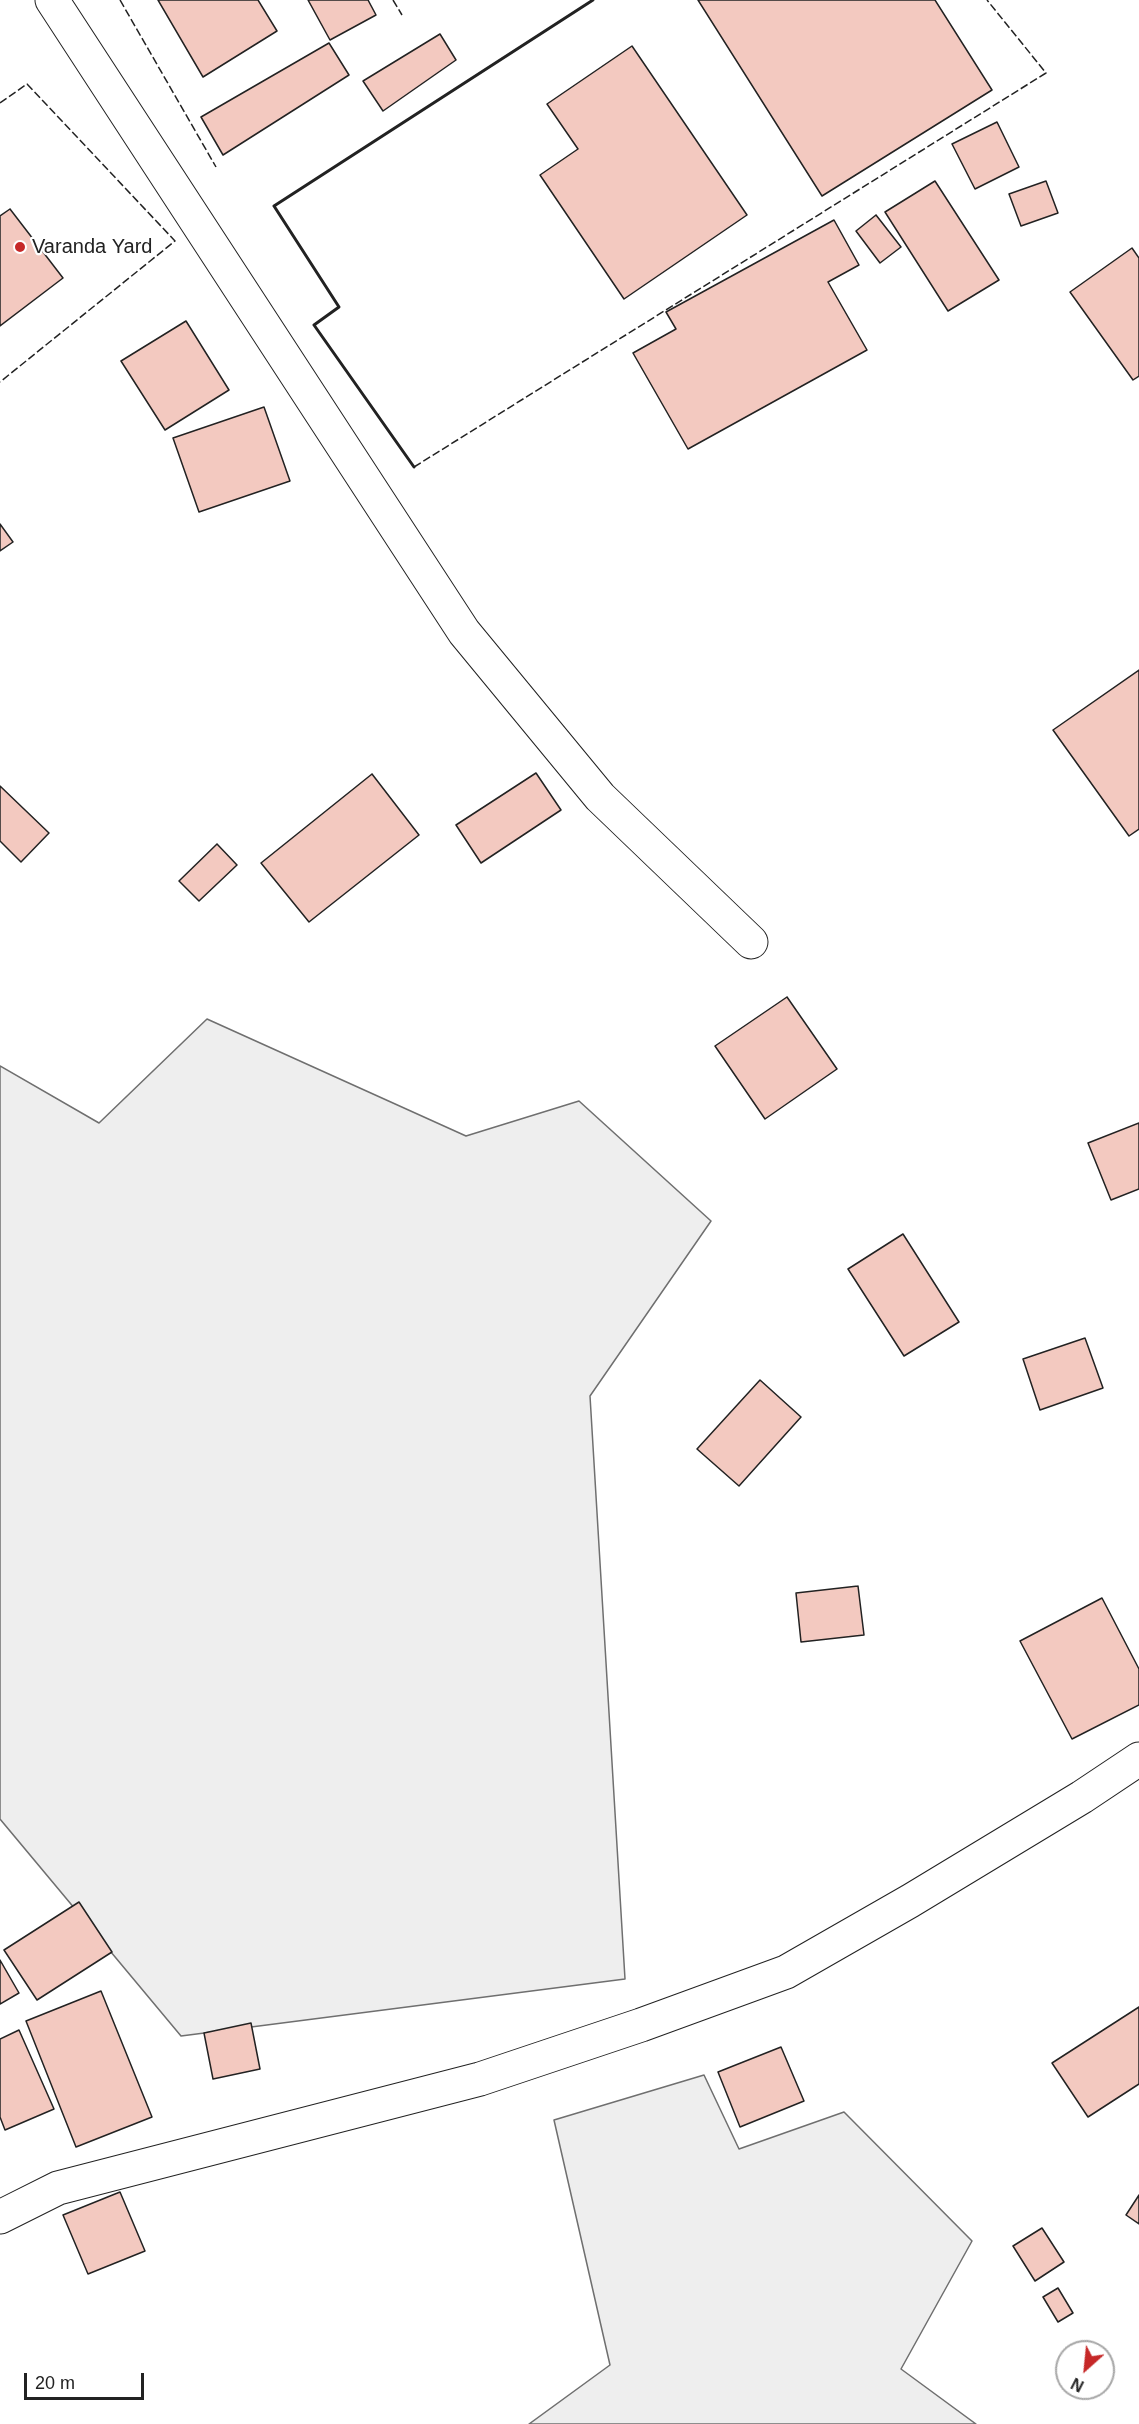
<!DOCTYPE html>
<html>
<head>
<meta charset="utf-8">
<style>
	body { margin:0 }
	#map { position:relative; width:1139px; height:2424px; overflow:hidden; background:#fff; font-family:Arial,sans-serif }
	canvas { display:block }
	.north { position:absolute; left:1055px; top:2340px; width:60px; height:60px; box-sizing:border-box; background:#fff; border:2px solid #a7a7a7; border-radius:50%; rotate:207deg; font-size:16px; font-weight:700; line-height:24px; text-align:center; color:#222 }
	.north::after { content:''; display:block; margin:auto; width:21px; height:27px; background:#c62828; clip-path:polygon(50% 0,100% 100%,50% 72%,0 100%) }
	.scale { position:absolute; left:24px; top:2373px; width:120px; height:27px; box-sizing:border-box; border:3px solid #222; border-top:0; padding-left:8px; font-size:18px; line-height:21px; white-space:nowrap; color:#222; -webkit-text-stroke:4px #fff; paint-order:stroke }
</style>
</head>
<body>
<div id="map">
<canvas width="1139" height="2424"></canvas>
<div class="north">N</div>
<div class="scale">20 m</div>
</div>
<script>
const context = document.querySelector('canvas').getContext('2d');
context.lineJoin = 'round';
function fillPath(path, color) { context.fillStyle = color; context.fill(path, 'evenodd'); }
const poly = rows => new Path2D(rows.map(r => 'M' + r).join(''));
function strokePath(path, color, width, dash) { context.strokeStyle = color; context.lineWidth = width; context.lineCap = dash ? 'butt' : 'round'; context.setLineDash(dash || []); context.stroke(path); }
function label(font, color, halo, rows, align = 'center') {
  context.font = font + ' Arial,sans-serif'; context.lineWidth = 4.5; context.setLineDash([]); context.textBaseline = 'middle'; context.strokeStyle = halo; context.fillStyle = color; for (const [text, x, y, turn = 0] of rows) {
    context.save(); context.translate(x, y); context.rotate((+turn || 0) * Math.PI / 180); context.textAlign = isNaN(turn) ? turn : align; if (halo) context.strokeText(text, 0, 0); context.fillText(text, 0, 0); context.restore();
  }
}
const green = poly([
	[207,1019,466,1136,579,1101,711,1221,590,1396,625,1979,181,2036,0,1819,0,1066,99,1123,207,1019],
	[704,2075,739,2149,844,2112,972,2241,901,2369,976,2424,529,2424,610,2365,554,2120,704,2075]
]);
const building = poly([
	[158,0,258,0,277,31,203,77,158,0],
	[308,0,368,0,376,15,330,40,308,0],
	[698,0,935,0,992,90,822,196,698,0],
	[440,34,456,60,383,111,363,81,440,34],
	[329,43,349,75,223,155,201,117,329,43],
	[632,46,747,215,624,299,540,175,578,149,547,104,632,46],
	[997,122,1019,167,975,189,952,144,997,122],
	[935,181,999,280,948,311,885,212,935,181],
	[1046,181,1058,213,1021,226,1009,194,1046,181],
	[10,209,63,278,0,326,0,216,10,209],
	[876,215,901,247,880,263,856,231,876,215],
	[834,220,859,265,828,282,867,350,688,449,633,353,676,329,666,312,834,220],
	[1132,248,1139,258,1139,376,1133,380,1070,292,1132,248],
	[186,321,229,390,165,430,121,361,186,321],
	[264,407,290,481,199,512,173,438,264,407],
	[0,524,13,542,0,551,0,524],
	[1139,670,1139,829,1129,836,1053,730,1139,670],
	[536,773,561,810,481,863,456,825,536,773],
	[372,774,419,835,309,922,261,863,372,774],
	[0,786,49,833,21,862,0,841,0,786],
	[217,844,237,865,199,901,179,881,217,844],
	[787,997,837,1069,765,1119,715,1046,787,997],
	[1139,1123,1139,1189,1111,1200,1088,1143,1139,1123],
	[903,1234,959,1322,904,1356,848,1269,903,1234],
	[1085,1338,1103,1388,1040,1410,1023,1359,1085,1338],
	[760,1380,801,1417,739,1486,697,1449,760,1380],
	[858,1586,864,1635,801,1642,796,1593,858,1586],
	[1102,1598,1139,1669,1139,1705,1072,1739,1020,1641,1102,1598],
	[79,1902,112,1952,37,2000,4,1950,79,1902],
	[0,1960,19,1993,0,2004,0,1960],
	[101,1991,152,2117,76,2147,26,2021,101,1991],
	[1139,2007,1139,2084,1088,2117,1052,2063,1139,2007],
	[251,2023,260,2069,213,2079,204,2033,251,2023],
	[19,2030,54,2109,5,2130,0,2117,0,2039,19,2030],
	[781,2047,804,2101,740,2127,718,2072,781,2047],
	[120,2192,145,2251,88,2274,63,2215,120,2192],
	[1139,2195,1139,2224,1126,2215,1139,2195],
	[1042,2228,1064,2262,1035,2281,1013,2246,1042,2228],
	[1058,2288,1073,2313,1058,2322,1043,2297,1058,2288]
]);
const minor = poly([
	[52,0,464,632,600,797,751,942],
	[0,2217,58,2188,480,2079,641,2025,786,1972,910,1901,1082,1797,1139,1759]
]);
const fence = poly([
	[120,0,216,167],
	[393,0,402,15],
	[0,103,27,84,175,241,0,382],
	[414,467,1046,73,987,0]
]);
const wall = poly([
	[414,467,314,325,339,307,274,206,593,0]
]);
const markers = [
	[20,247,6,"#c62828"]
];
const poiNames = [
	["Varanda Yard",32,247]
];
fillPath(green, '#eee');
strokePath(green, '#6f6f6f', 1.5);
fillPath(building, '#f3c9c0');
strokePath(building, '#222', 1.5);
strokePath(minor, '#222', 35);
strokePath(minor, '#fff', 33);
strokePath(fence, '#222', 1.5, [8, 3]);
strokePath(wall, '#222', 3);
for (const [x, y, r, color] of markers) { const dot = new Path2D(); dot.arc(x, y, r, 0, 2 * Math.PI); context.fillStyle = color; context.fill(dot); strokePath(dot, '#fff', 2); }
label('20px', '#222', '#fff', poiNames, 'left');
</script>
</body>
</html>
